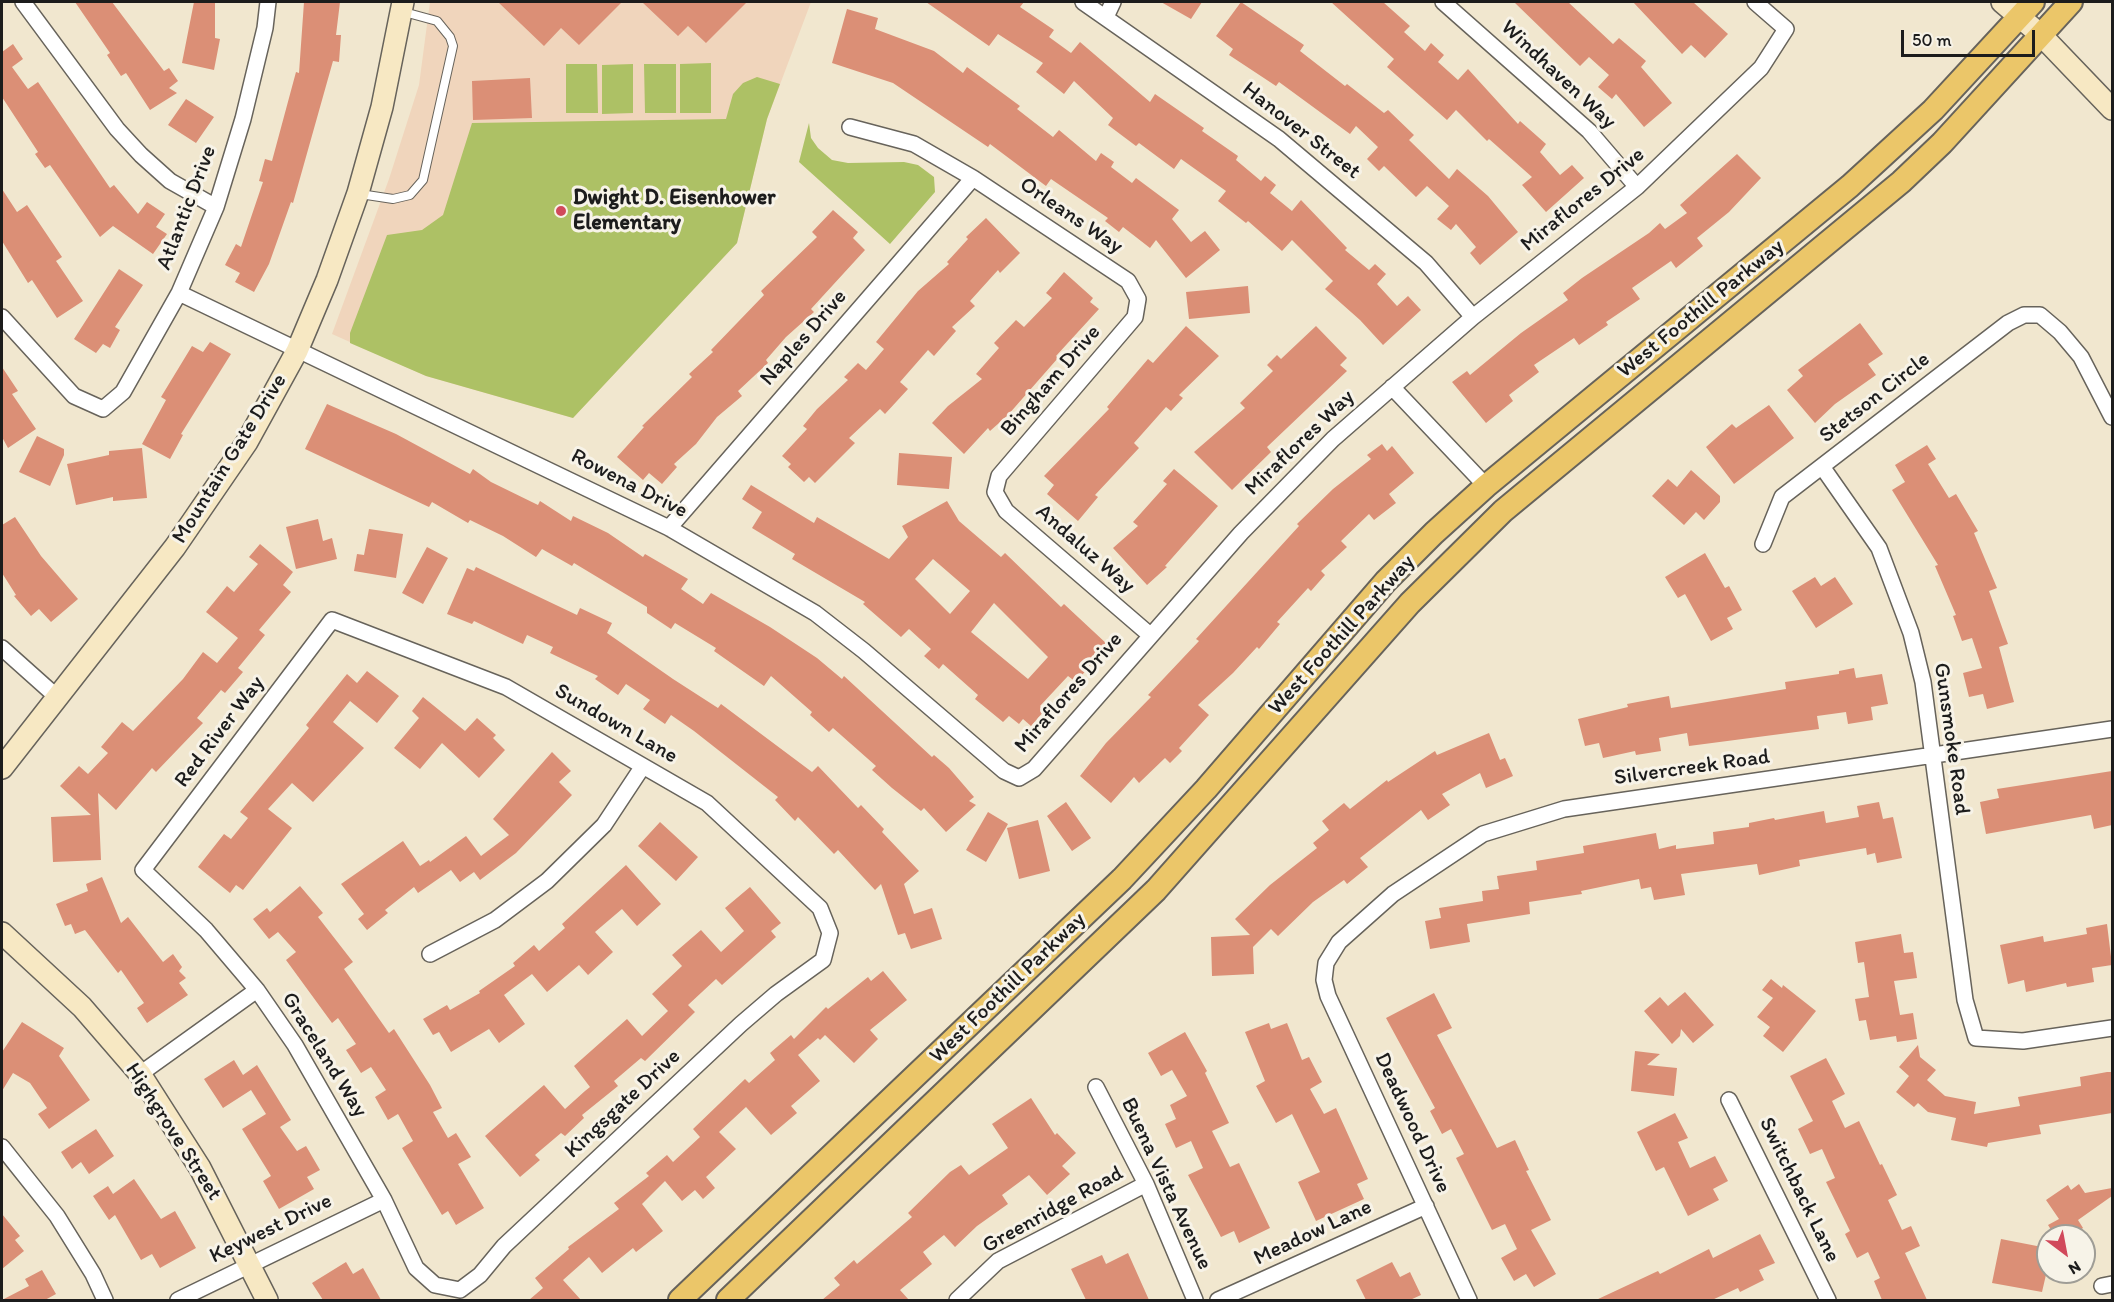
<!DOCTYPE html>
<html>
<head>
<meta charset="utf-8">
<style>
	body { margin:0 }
	#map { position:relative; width:2114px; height:1302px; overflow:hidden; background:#f1e7cf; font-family:Itim,sans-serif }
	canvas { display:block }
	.frame { position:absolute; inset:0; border:3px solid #1c1c1c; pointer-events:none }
	.north { position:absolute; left:2036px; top:1224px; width:60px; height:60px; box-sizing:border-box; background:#f7f3e8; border:2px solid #9f9d96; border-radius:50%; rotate:148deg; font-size:16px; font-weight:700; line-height:24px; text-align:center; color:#1c1c1c }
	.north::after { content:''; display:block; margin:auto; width:21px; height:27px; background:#d1495b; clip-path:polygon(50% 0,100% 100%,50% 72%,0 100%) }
	.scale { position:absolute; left:1901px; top:30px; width:134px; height:27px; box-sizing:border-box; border:3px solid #1c1c1c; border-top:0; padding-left:8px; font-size:18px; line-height:21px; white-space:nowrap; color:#1c1c1c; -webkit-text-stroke:4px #f7f3e8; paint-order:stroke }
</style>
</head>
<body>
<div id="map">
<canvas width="2114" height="1302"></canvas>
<div class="frame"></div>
<div class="north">N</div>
<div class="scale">50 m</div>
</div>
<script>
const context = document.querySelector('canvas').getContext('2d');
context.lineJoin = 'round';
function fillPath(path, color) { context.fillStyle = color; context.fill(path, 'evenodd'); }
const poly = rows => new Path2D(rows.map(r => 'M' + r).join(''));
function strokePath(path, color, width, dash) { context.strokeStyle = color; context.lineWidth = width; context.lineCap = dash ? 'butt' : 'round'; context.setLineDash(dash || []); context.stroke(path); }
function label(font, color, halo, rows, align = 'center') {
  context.font = font + ' Itim,sans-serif'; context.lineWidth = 6; context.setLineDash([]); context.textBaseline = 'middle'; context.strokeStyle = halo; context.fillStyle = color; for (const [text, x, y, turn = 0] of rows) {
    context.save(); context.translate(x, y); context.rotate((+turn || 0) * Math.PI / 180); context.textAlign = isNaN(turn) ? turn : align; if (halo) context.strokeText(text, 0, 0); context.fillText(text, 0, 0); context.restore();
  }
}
const built = poly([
	[430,2,811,2,767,119,737,243,573,418,426,376,332,334,389,179,419,85]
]);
const green = poly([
	[711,63,711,113,680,113,680,64],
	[566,64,597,64,598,113,566,113],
	[633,64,633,113,602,114,602,65],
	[644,64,676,64,676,113,645,113],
	[757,77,780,84,767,119,737,243,573,418,426,376,350,343,350,333,387,235,422,230,443,215,472,123,726,119,733,94,743,83],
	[809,123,811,138,818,148,832,160,848,163,904,162,918,165,934,177,935,192,890,244,799,162]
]);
const building = poly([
	[75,2,112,2,164,71,169,68,178,81,169,88,177,93,150,110,126,73,121,76,107,55,110,53],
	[194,2,215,2,215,38,220,39,214,70,182,63],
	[304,2,340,2,336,35,341,35,339,62,333,61,293,203,291,202,269,264,254,292,235,282,240,273,225,265,236,244,241,247,263,182,259,181,265,159,272,161,296,72,299,73],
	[498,2,622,2,579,45,561,28,544,46],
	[642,2,747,2,706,43,688,26,678,36],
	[926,2,1024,2,1020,7,1054,30,1049,37,1071,53,1080,42,1150,102,1155,94,1204,128,1202,131,1238,156,1236,160,1261,181,1265,176,1276,185,1270,193,1292,211,1301,200,1347,248,1345,250,1369,270,1375,264,1386,274,1377,284,1397,306,1408,296,1421,310,1383,345,1360,320,1325,289,1333,281,1292,240,1282,251,1248,221,1246,223,1218,201,1226,191,1181,159,1174,169,1139,143,1136,146,1108,125,1113,118,1074,81,1064,94,1036,72,1043,63,998,34,989,46],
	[1161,2,1202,2,1191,19],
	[1241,2,1304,45,1300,51,1345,86,1347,84,1384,113,1388,110,1414,135,1409,140,1449,179,1457,169,1488,196,1518,232,1480,265,1470,253,1476,247,1456,224,1451,230,1437,219,1449,206,1427,186,1416,197,1384,166,1379,171,1367,159,1378,147,1356,126,1350,134,1279,82,1276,86,1229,55,1233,49,1216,36],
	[1331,2,1383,2,1410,26,1404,32,1425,51,1431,43,1444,55,1438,62,1458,80,1468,69,1518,124,1520,121,1546,144,1540,152,1560,175,1572,165,1584,178,1546,212,1522,185,1532,177,1489,139,1487,141,1456,110,1447,120,1387,67,1394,59],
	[1514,2,1568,2,1613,44,1619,38,1646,61,1641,67,1672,103,1644,127,1616,94,1612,99,1598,87,1609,75,1589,57,1580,66],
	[1633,2,1693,2,1728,34,1705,58,1691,45,1682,54],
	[847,9,878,18,875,29,934,51,963,73,967,67,1020,106,1017,109,1053,137,1059,130,1096,161,1101,153,1114,162,1111,167,1132,183,1136,178,1179,210,1172,219,1191,242,1205,231,1220,250,1186,278,1156,240,1150,248,1123,227,1119,232,1105,221,1108,218,1051,179,1046,186,990,144,988,147,893,83,832,63],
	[13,44,23,59,12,67,28,89,38,82,110,188,114,185,138,214,147,202,165,214,156,227,167,234,153,254,113,226,100,237,50,165,45,168,35,154,38,152,2,97,2,52],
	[530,78,532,118,473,120,472,81],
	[186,99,214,117,196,143,168,125],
	[1737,154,1761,178,1729,212,1697,238,1703,246,1676,268,1671,261,1632,288,1640,299,1606,322,1608,325,1579,345,1574,338,1534,365,1539,372,1509,395,1513,401,1486,423,1452,382,1467,371,1470,375,1521,333,1568,300,1563,293,1582,278,1649,233,1660,223,1665,229,1687,213,1680,205],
	[2,189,17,212,27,205,62,257,56,261,83,301,57,318,32,280,28,283,2,241],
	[833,210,858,232,853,238,865,250,811,309,814,312,786,337,766,360,768,363,738,391,742,396,717,417,696,444,674,464,677,467,662,484,649,473,643,480,617,457,644,427,642,426,692,377,689,374,713,352,711,350,764,295,761,291,817,237,812,232],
	[986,218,1020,253,1000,273,998,270,970,301,975,306,952,327,956,331,934,356,928,350,900,382,908,389,885,414,880,409,849,438,855,443,815,483,809,477,804,482,788,467,791,464,782,456,807,429,803,426,817,409,848,380,844,377,858,363,866,370,884,349,876,342,918,291,949,264,947,262,968,239,966,237],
	[119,269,143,285,115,327,120,330,110,348,103,344,96,353,74,339],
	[1064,272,1093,298,1090,302,1099,309,1056,356,1058,358,1008,415,990,431,988,428,964,454,932,423,948,406,982,379,976,374,999,348,994,343,1016,320,1024,327,1052,298,1046,293],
	[1248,286,1250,313,1189,319,1186,292],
	[1860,323,1883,354,1868,364,1876,375,1835,404,1815,423,1787,390,1803,376,1798,370],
	[1186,326,1219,356,1179,395,1183,398,1171,411,1166,407,1134,443,1139,448,1095,495,1098,497,1078,521,1047,494,1054,485,1044,476,1109,409,1107,407,1148,359,1153,363],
	[1316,326,1347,358,1340,365,1347,371,1267,447,1271,452,1232,490,1194,452,1245,408,1240,403,1273,371,1267,365,1277,355,1281,359],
	[210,342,231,354,181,434,183,435,170,459,142,444,166,400,161,397,192,346,203,352],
	[2,367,18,391,12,394,36,429,8,448,2,437],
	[327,404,396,434,470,474,473,469,491,482,538,505,540,501,571,521,573,516,608,533,643,557,645,554,688,579,681,589,703,604,711,593,770,627,817,658,842,679,844,676,932,757,934,755,949,768,974,797,969,801,976,805,946,832,924,808,921,811,892,788,872,770,876,766,833,728,829,732,810,715,812,712,771,676,764,686,714,651,716,648,675,623,671,629,647,613,647,607,574,563,572,566,542,549,536,557,503,536,470,520,468,523,432,502,429,507,305,449],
	[1769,405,1794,438,1734,484,1706,447,1732,424,1736,428],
	[37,436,64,449,64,455,50,486,19,472],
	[1382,444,1387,451,1392,446,1414,473,1389,494,1396,503,1374,520,1369,514,1341,541,1347,547,1321,571,1325,575,1311,591,1308,588,1277,622,1280,624,1259,649,1257,647,1233,673,1198,705,1209,715,1179,748,1182,751,1170,763,1165,758,1139,783,1134,777,1111,803,1080,776,1106,743,1151,697,1148,695,1199,641,1196,639,1299,526,1297,524,1333,489,1371,459,1367,455],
	[1927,445,1936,459,1928,464,1949,498,1956,494,1978,531,1974,533,1997,588,1989,591,2008,644,1999,647,2014,702,1987,709,1983,694,1969,697,1963,673,1982,668,1972,638,1962,641,1953,616,1956,615,1935,566,1938,565,1892,490,1905,482,1895,465],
	[142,448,147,498,113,501,113,497,76,505,67,464,109,455,109,451],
	[899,453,952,457,949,489,897,485],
	[1174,469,1218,506,1165,566,1167,567,1147,585,1113,548,1138,526,1133,522,1167,484,1163,481],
	[1691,470,1720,496,1720,502,1704,520,1696,512,1684,525,1652,496,1668,479,1677,487],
	[751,485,814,523,817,517,889,559,908,537,902,526,947,501,959,521,1001,557,1005,553,1061,607,1064,604,1108,645,1076,682,1068,676,1040,706,1044,711,1031,726,1023,719,1019,724,1009,716,1003,722,975,699,978,695,943,664,939,669,924,656,931,649,909,629,901,637,863,604,865,602,792,559,795,554,752,528,762,512,742,499],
	[933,559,970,591,950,614,915,579],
	[994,603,1048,657,1028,679,971,632],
	[15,517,41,556,78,599,51,622,39,609,31,616,14,596,16,595,2,573,2,525],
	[318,519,323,541,332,538,337,559,296,569,286,527],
	[369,529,403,534,396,578,354,571,357,554,364,555],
	[260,544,293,572,283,585,291,592,259,630,265,635,238,668,243,672,225,693,221,690,197,718,203,723,156,772,152,768,116,810,98,793,101,860,53,862,51,817,91,815,60,786,79,766,88,774,108,753,101,747,122,722,133,731,183,679,203,652,217,663,238,638,206,612,227,586,234,592,258,564,249,557],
	[427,547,448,558,423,604,402,593],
	[1705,553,1725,588,1729,586,1742,610,1727,618,1733,629,1711,641,1685,594,1678,598,1665,577],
	[476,567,577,615,580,608,612,623,607,633,673,679,718,708,721,704,812,772,818,766,858,808,861,805,884,829,882,832,919,871,904,884,914,914,932,908,942,939,911,949,905,933,898,935,881,884,875,890,838,850,834,854,798,817,795,821,775,800,778,797,694,731,671,715,665,724,643,709,650,700,626,684,618,695,595,679,598,676,550,653,553,647,527,635,523,644,474,621,472,624,447,614,467,568,474,571],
	[1815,577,1821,586,1835,577,1853,604,1816,628,1792,591],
	[1854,668,1856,678,1882,674,1888,704,1871,707,1873,720,1848,724,1846,712,1817,716,1819,729,1689,746,1687,733,1659,738,1661,751,1636,755,1635,751,1603,758,1599,743,1585,746,1578,719,1628,707,1627,704,1669,696,1671,708,1786,689,1785,682,1839,674,1839,671],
	[367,671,399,696,377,723,350,701,333,722,364,748,313,802,292,783,268,809,292,828,243,890,236,885,230,893,198,867,224,834,231,839,248,818,240,812,309,728,306,725,347,674,357,683],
	[423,697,465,731,477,718,496,735,493,738,505,750,479,778,442,743,420,769,394,748,419,718,412,711],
	[1489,733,1500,760,1505,758,1513,776,1486,788,1480,773,1442,794,1450,805,1428,820,1421,810,1360,858,1368,867,1347,884,1344,880,1313,902,1278,936,1271,929,1253,947,1254,974,1212,976,1211,937,1250,935,1235,919,1270,885,1317,848,1313,843,1329,830,1322,821,1344,803,1350,809,1387,780,1388,782,1435,751,1437,755],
	[552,752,571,771,559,782,572,795,516,853,480,880,474,872,460,882,451,870,418,893,414,887,385,910,388,913,367,930,358,919,364,914,341,884,403,841,420,866,429,860,430,862,466,836,481,856,509,835,493,819],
	[2112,771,2112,825,2094,829,2091,815,1986,834,1980,802,1999,798,1997,789],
	[1066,802,1091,838,1072,851,1047,816],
	[1879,802,1883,819,1893,817,1902,858,1877,863,1875,853,1867,855,1866,848,1799,860,1800,866,1759,875,1757,864,1681,874,1685,895,1654,900,1651,887,1641,889,1639,879,1581,891,1582,894,1529,902,1530,914,1467,924,1470,942,1430,949,1425,921,1441,918,1439,908,1483,901,1482,891,1499,889,1497,876,1537,870,1536,861,1584,853,1583,846,1656,833,1659,849,1676,845,1676,849,1714,844,1713,832,1749,827,1749,823,1774,818,1775,820,1824,811,1826,823,1859,817,1857,806],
	[988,812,1008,824,986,862,966,850],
	[1038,820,1050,871,1019,879,1007,828],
	[660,822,698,857,676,881,638,846],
	[626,865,661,904,637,926,622,909,595,932,613,952,588,975,579,965,547,992,532,974,504,995,525,1024,499,1043,489,1029,451,1052,439,1032,433,1035,423,1019,447,1005,450,1010,480,993,479,991,515,966,513,963,534,945,539,951,565,928,562,924],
	[102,877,121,923,128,917,163,962,173,954,182,967,179,971,186,978,179,983,188,995,147,1023,137,1008,144,1003,121,970,118,973,85,930,75,934,71,924,65,926,56,904,88,891,86,884],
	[300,886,323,913,318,917,353,962,344,969,389,1033,394,1029,430,1085,442,1108,433,1112,448,1138,456,1133,471,1157,458,1164,484,1208,456,1225,448,1211,442,1215,402,1148,413,1141,398,1114,388,1120,375,1097,386,1090,371,1067,361,1073,346,1050,356,1044,338,1018,332,1023,286,960,296,952,278,932,269,939,253,919,267,908,270,912],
	[750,887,781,923,771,931,776,937,722,985,716,979,688,1005,695,1012,645,1061,641,1058,614,1081,618,1086,582,1115,584,1118,565,1136,561,1133,535,1155,540,1160,520,1177,485,1136,544,1085,565,1109,585,1091,590,1087,574,1066,627,1019,642,1036,668,1011,652,994,682,966,672,955,701,930,721,952,744,931,725,908],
	[2107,924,2112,965,2092,968,2094,982,2067,987,2066,983,2026,992,2024,980,2008,984,2000,945,2043,936,2044,942,2087,934,2086,928],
	[1901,934,1904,953,1913,952,1917,978,1894,981,1900,1015,1913,1013,1917,1039,1897,1042,1896,1036,1870,1040,1866,1020,1859,1021,1855,999,1869,997,1864,962,1858,963,1855,942],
	[883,971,907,1000,870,1030,878,1039,854,1063,825,1035,820,1040,818,1038,798,1055,820,1081,791,1106,797,1113,771,1135,746,1107,719,1132,736,1149,706,1177,715,1188,703,1199,695,1190,682,1201,665,1181,642,1204,663,1231,636,1252,633,1248,602,1273,589,1257,563,1280,581,1300,529,1300,543,1288,535,1278,569,1249,568,1247,619,1209,614,1203,649,1176,646,1173,667,1155,673,1162,700,1137,693,1129,745,1079,749,1083,775,1060,770,1053,791,1035,794,1039,826,1007,828,1009,868,977,871,981],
	[1771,979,1782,988,1783,985,1816,1011,1783,1052,1763,1036,1770,1027,1757,1017,1773,998,1762,990],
	[1685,992,1714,1025,1693,1043,1681,1029,1680,1036,1672,1044,1644,1011,1660,997,1668,1006],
	[1434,993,1452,1028,1437,1035,1497,1148,1515,1140,1529,1170,1526,1171,1551,1220,1531,1230,1556,1274,1534,1287,1526,1274,1514,1281,1501,1258,1517,1249,1505,1224,1492,1230,1456,1158,1464,1154,1451,1129,1442,1134,1430,1111,1435,1108,1386,1018],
	[22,1022,64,1048,59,1056,90,1100,49,1129,38,1114,47,1108,30,1083,13,1073,2,1091,2,1052],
	[1269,1023,1271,1029,1287,1023,1302,1060,1309,1057,1322,1082,1310,1089,1324,1114,1336,1108,1368,1179,1357,1184,1364,1199,1316,1221,1298,1182,1320,1172,1292,1114,1276,1123,1256,1086,1265,1081,1245,1032],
	[1185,1032,1207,1071,1205,1073,1229,1123,1212,1131,1230,1167,1239,1163,1270,1228,1239,1243,1234,1231,1221,1237,1188,1175,1203,1168,1191,1141,1176,1148,1165,1124,1176,1119,1170,1105,1187,1096,1172,1070,1161,1076,1148,1053],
	[1918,1045,1920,1057,1936,1070,1927,1080,1945,1096,1976,1102,1974,1114,2020,1106,2018,1097,2081,1086,2080,1077,2107,1072,2112,1072,2112,1113,2039,1125,2041,1134,1988,1143,1987,1147,1951,1140,1956,1118,1928,1112,1918,1103,1914,1107,1896,1092,1909,1076,1899,1067],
	[1635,1051,1660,1054,1647,1065,1677,1068,1674,1096,1631,1091],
	[1826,1058,1845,1094,1832,1101,1845,1128,1859,1121,1880,1165,1882,1164,1897,1195,1888,1200,1902,1230,1911,1226,1920,1246,1905,1253,1927,1300,1882,1300,1874,1281,1880,1278,1868,1252,1857,1258,1845,1234,1850,1231,1826,1182,1835,1178,1822,1149,1810,1154,1798,1129,1813,1121,1790,1076],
	[234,1060,243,1075,257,1065,291,1120,280,1127,297,1151,306,1146,320,1170,307,1177,314,1189,279,1209,263,1181,271,1176,242,1129,266,1114,251,1090,223,1108,204,1079],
	[1031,1098,1055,1135,1057,1133,1076,1153,1062,1166,1070,1174,1047,1195,1029,1175,1002,1195,1008,1204,977,1226,955,1247,944,1235,923,1252,932,1264,900,1290,909,1300,822,1300,840,1285,834,1278,854,1260,857,1264,912,1217,908,1213,950,1172,961,1165,969,1175,1008,1148,992,1124],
	[1675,1113,1688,1138,1678,1142,1690,1168,1715,1156,1728,1181,1713,1189,1719,1200,1688,1216,1664,1167,1656,1171,1637,1132],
	[96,1129,114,1156,89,1174,81,1162,72,1169,61,1152],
	[134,1179,161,1219,175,1211,196,1248,160,1268,152,1254,141,1260,115,1215,109,1220,93,1196,108,1186,113,1194],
	[2079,1184,2085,1193,2112,1188,2112,1196,2078,1220,2083,1228,2071,1236,2055,1236,2048,1225,2059,1219,2046,1200,2068,1185,2071,1190],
	[2,1214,20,1236,15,1240,24,1251,2,1269],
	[1760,1234,1775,1263,1759,1270,1764,1280,1740,1292,1738,1288,1712,1300,1596,1300,1658,1271,1660,1274,1709,1249,1713,1258],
	[2001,1239,2042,1247,2038,1264,2048,1266,2042,1292,1992,1283],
	[1128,1253,1149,1300,1086,1300,1071,1269,1102,1255,1106,1264],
	[346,1262,353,1274,363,1268,381,1300,323,1300,312,1283],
	[1392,1262,1400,1277,1410,1272,1421,1295,1410,1300,1366,1300,1356,1280],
	[42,1270,56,1294,45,1300,2,1300,29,1286,25,1279]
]);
const lane = poly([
	[360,194,393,199,410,195,423,180,453,46,450,37,437,21,404,12]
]);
const street = poly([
	[23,2,117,129,141,155,170,181,216,207],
	[1083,2,1279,139,1426,263,1473,317],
	[1443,2,1589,131,1637,187],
	[1106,17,1113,2],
	[850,127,914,144,973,178,1128,281,1138,299,1135,317,999,476,995,492,1006,511,1150,635],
	[179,293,669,528,815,613,864,651,1004,771,1019,778,1034,769,1241,533,1333,439,1473,317,1637,187,1761,68,1786,29,1755,2],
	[2,317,74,396,103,409,123,392,179,293,216,207,243,119,265,28,268,2],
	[1392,387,1486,486],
	[1823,468,1879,548,1911,633,1923,682,1965,1000,1976,1038,2023,1041,2112,1028],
	[669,528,973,178],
	[1763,544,1782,497,2008,323,2024,315,2040,315,2060,332,2081,357,2112,417],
	[332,620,506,687,707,803,820,908,830,933,823,960,776,994,741,1024,504,1246,480,1275,460,1290,435,1285,416,1268,384,1200,295,1045,257,990,206,930,143,870,332,620],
	[2,648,58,698],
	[430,954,495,920,547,881,604,825,643,766],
	[140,1074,257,990],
	[1096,1087,1146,1184,1195,1300],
	[1729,1100,1828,1300],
	[2,1147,57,1216,93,1274,105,1300],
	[2102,1286,2112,1284],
	[178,1300,384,1200],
	[957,1300,998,1261,1146,1184],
	[1218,1300,1426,1206],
	[1469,1300,1328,996,1324,980,1326,963,1339,942,1393,894,1483,834,1564,809,2112,729]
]);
const secondary = poly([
	[2002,2,2042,36,2112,109],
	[2,768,175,547,247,442,297,351,327,280,358,193,382,107,403,2],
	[2,933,82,1007,140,1074,200,1168,267,1300]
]);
const primary = poly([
	[680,1300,1122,879,1206,789,1386,581,1434,533,1486,486,1850,186,1933,110,2033,2],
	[728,1300,1156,890,1410,603,1503,511,1901,182,1942,143,2071,2]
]);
const markers = [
	[561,211,6,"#d1495b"]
];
const streetNames = [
	["Windhaven Way",1558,75,43],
	["Hanover Street",1301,131,38],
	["Miraflores Drive",1583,200,-39],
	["Atlantic Drive",187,208,-69],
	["Orleans Way",1071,216,34],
	["West Foothill Parkway",1701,309,-39],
	["Naples Drive",804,338,-49],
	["Bingham Drive",1051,381,-49],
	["Stetson Circle",1875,398,-38],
	["Miraflores Way",1300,443,-44],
	["Mountain Gate Drive",230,459,-58],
	["Rowena Drive",629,484,27],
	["Andaluz Way",1085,549,41],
	["West Foothill Parkway",1342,635,-48],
	["Miraflores Drive",1069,693,-49],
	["Sundown Lane",616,724,30],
	["Red River Way",220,732,-53],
	["Gunsmoke Road",1951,739,82],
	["Silvercreek Road",1692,768,-8],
	["West Foothill Parkway",1008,988,-44],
	["Graceland Way",324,1055,58],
	["Kingsgate Drive",623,1104,-43],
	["Deadwood Drive",1412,1123,65],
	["Highgrove Street",173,1132,57],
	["Buena Vista Avenue",1166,1184,65],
	["Switchback Lane",1799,1190,64],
	["Greenridge Road",1053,1210,-29],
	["Keywest Drive",271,1229,-26],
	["Meadow Lane",1313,1233,-25]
];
const poiNames = [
	["Dwight D. Eisenhower",573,198],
	["Elementary",573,223]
];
fillPath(built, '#f0d5bc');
fillPath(green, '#adc165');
fillPath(building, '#db8f76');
strokePath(lane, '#67635b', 10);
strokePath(street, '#67635b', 18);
strokePath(secondary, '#67635b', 24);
strokePath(primary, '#67635b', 26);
strokePath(lane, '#fff', 8);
strokePath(street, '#fff', 15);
strokePath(secondary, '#f7e8c3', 21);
strokePath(primary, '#ebc669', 22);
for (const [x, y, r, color] of markers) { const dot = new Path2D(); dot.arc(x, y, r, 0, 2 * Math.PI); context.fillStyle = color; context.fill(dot); strokePath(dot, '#f7f3e8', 2); }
label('22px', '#1c1c1c', '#f7f3e8', streetNames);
label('bold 22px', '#1c1c1c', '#f7f3e8', poiNames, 'left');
</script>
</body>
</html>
